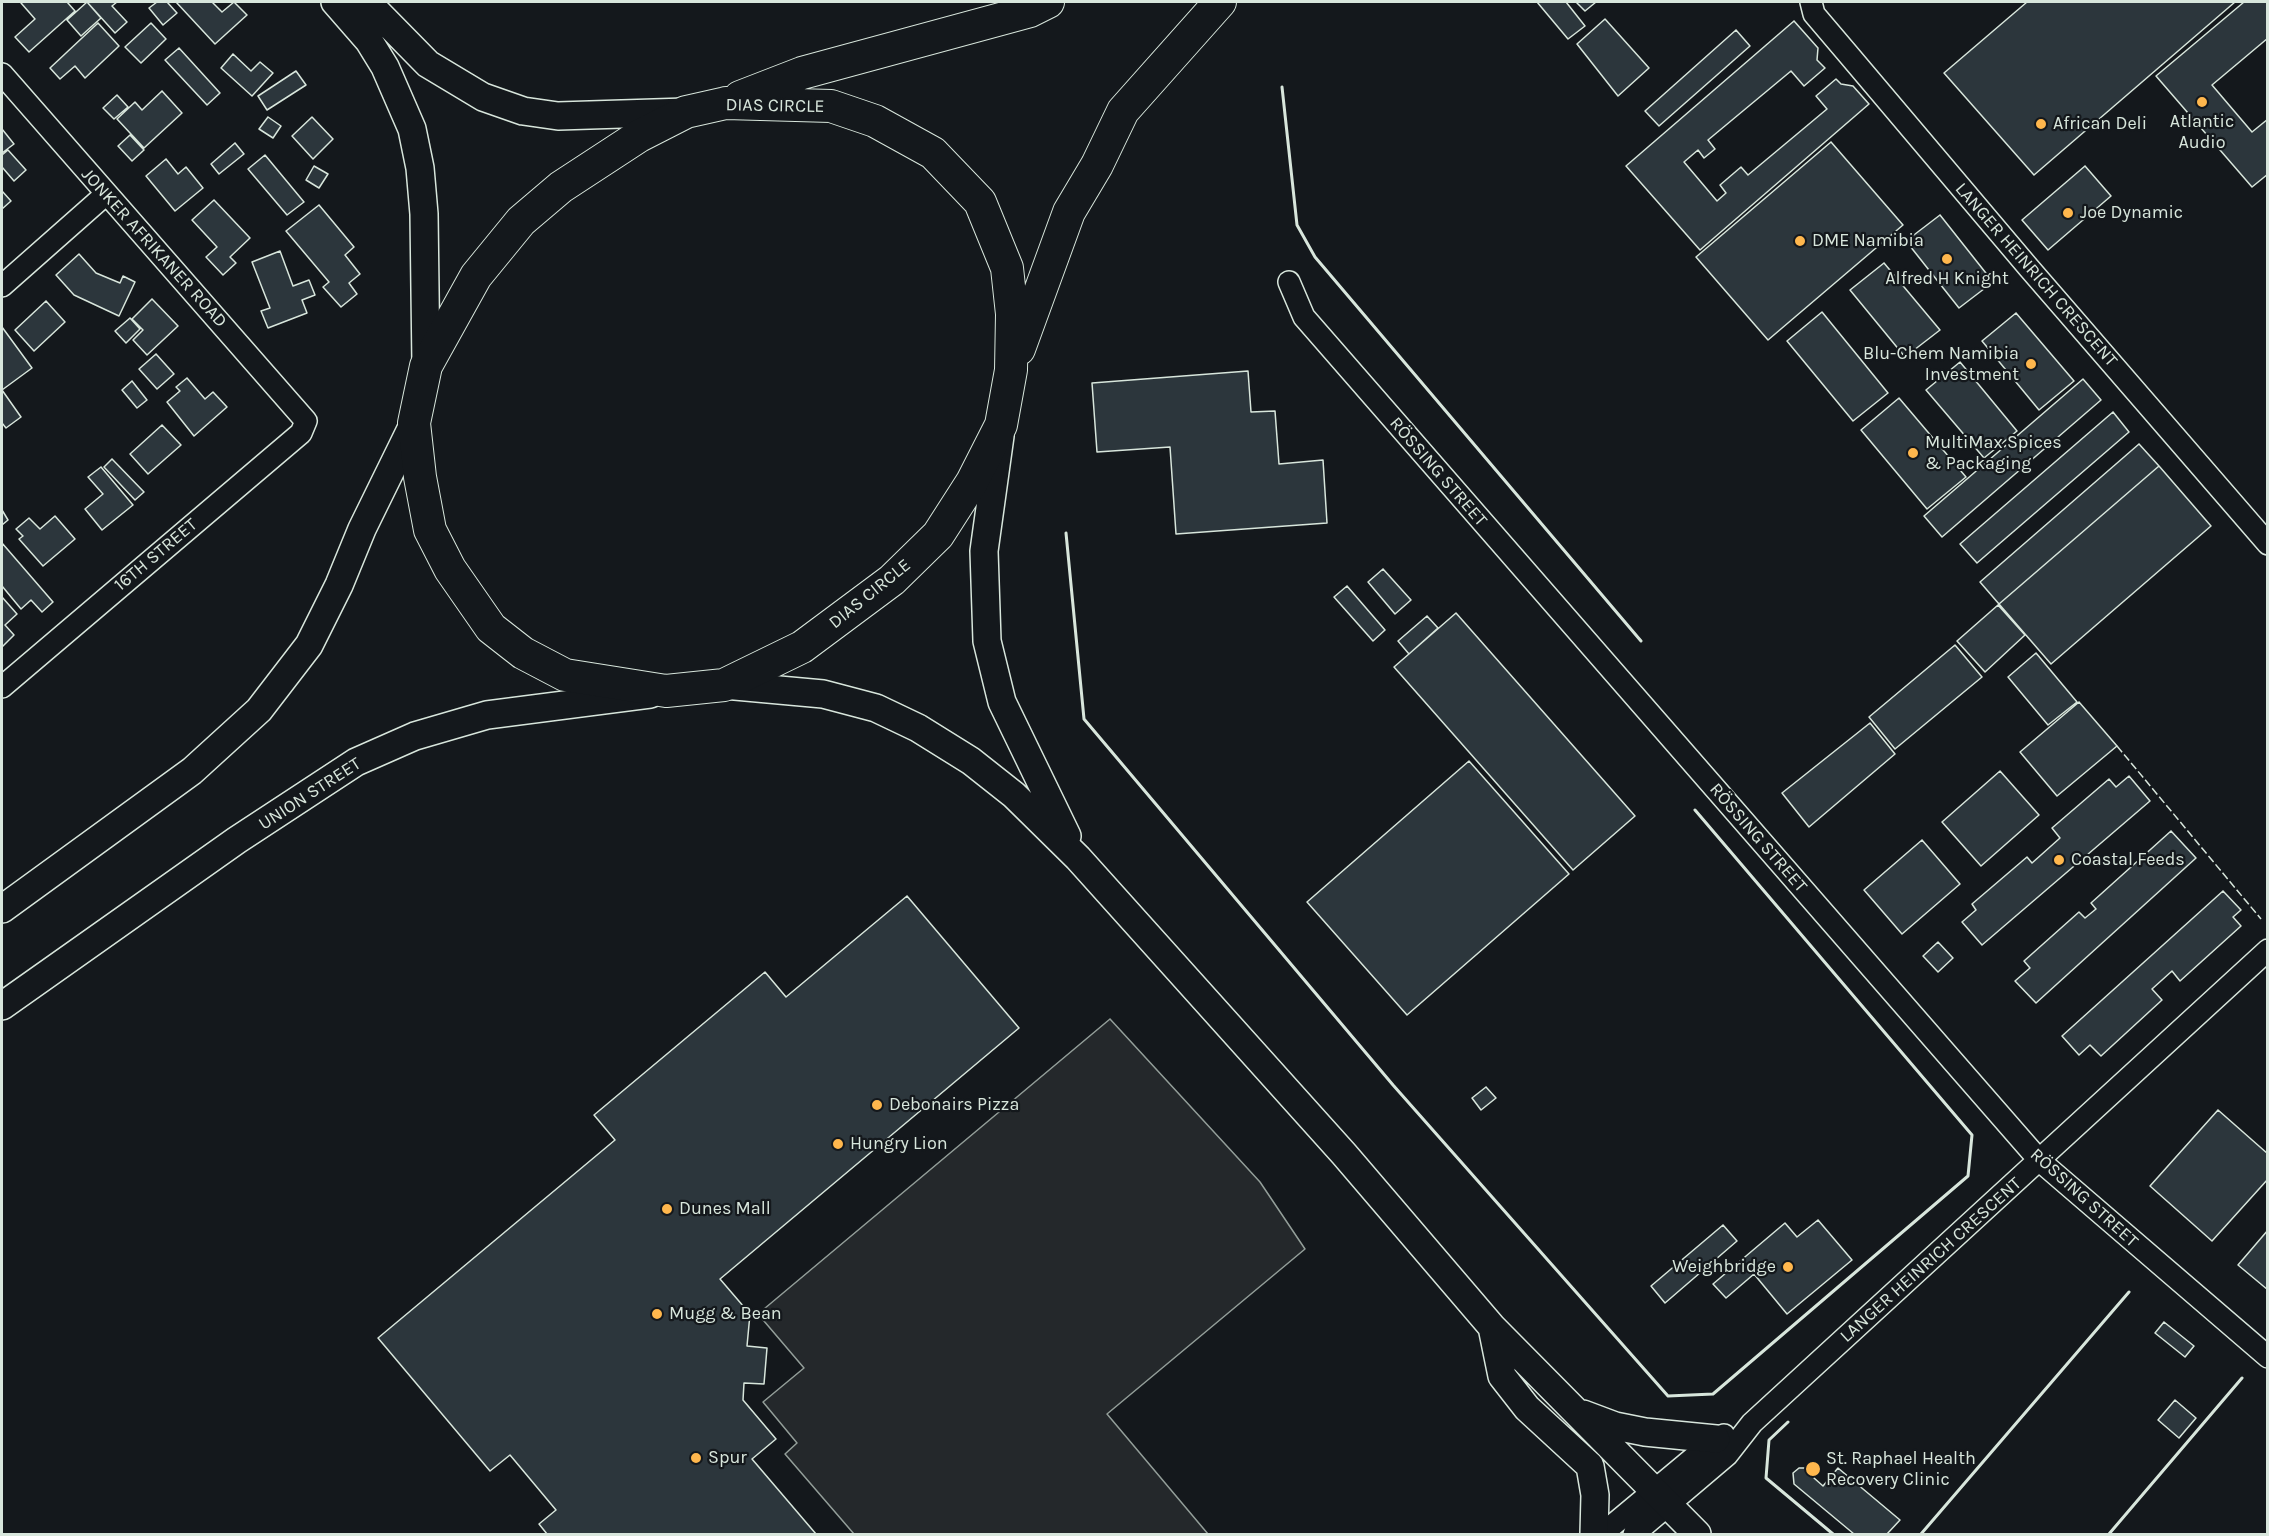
<!DOCTYPE html>
<html>
<head>
<meta charset="utf-8">
<style>
	body { margin:0 }
	#map { position:relative; width:2269px; height:1536px; overflow:hidden; background:#14181c; font-family:Karla,sans-serif }
	canvas { display:block }
	.frame { position:absolute; inset:0; border:3px solid #d8e6dc; pointer-events:none }
</style>
</head>
<body>
<div id="map">
<canvas width="2269" height="1536"></canvas>
<div class="frame"></div>
</div>
<script>
const context = document.querySelector('canvas').getContext('2d');
context.lineJoin = 'round';
function fillPath(path, color) { context.fillStyle = color; context.fill(path, 'evenodd'); }
const poly = rows => new Path2D(rows.map(r => 'M' + r).join(''));
function strokePath(path, color, width, dash) { context.strokeStyle = color; context.lineWidth = width; context.lineCap = dash ? 'butt' : 'round'; context.setLineDash(dash || []); context.stroke(path); }
function label(font, color, halo, rows, align = 'center') {
  context.font = font + ' Karla,sans-serif'; context.lineWidth = 4.5; context.setLineDash([]); context.textBaseline = 'middle'; context.strokeStyle = halo; context.fillStyle = color; for (const [text, x, y, turn = 0] of rows) {
    context.save(); context.translate(x, y); context.rotate((+turn || 0) * Math.PI / 180); context.textAlign = isNaN(turn) ? turn : align; if (halo) context.strokeText(text, 0, 0); context.fillText(text, 0, 0); context.restore();
  }
}
const parking = poly([
	[1110,1019,1260,1182,1305,1249,1107,1414,1208,1534,854,1534,785,1454,797,1443,763,1402,804,1368,758,1314,1110,1019]
]);
const building = poly([
	[23,2,67,2,75,11,29,52,15,37,35,19,21,3,23,2],
	[87,2,101,18,81,36,67,20,87,2],
	[87,2,117,2,112,6,127,22,115,33,87,2],
	[157,2,167,2,177,13,163,25,149,8,157,2],
	[176,2,212,2,222,12,234,2,247,15,215,44,176,2],
	[1537,2,1566,2,1585,26,1568,39,1537,2],
	[1576,2,1596,2,1585,11,1576,2],
	[2027,2,2235,2,2034,175,1944,73,2027,2],
	[2244,2,2268,2,2268,38,2212,85,2252,132,2268,119,2268,174,2252,187,2156,76,2244,2],
	[1605,19,1649,68,1618,96,1577,44,1605,19],
	[1794,21,1818,48,1817,60,1825,68,1804,86,1791,71,1708,140,1715,149,1704,158,1698,150,1684,162,1717,201,1726,193,1720,185,1741,167,1748,175,1827,109,1816,96,1836,79,1841,84,1853,86,1869,104,1700,250,1626,166,1794,21],
	[98,23,119,46,85,78,75,66,60,79,50,68,98,23],
	[151,23,166,39,141,63,125,47,151,23],
	[1736,30,1750,46,1659,126,1645,111,1736,30],
	[179,48,220,93,207,105,165,60,179,48],
	[233,54,251,71,260,62,273,73,252,96,221,68,233,54],
	[296,71,306,85,267,110,258,96,296,71],
	[162,91,182,113,144,148,117,119,135,102,142,110,162,91],
	[117,95,128,107,114,119,103,108,117,95],
	[268,117,281,126,273,138,259,129,268,117],
	[312,117,333,139,313,159,292,136,312,117],
	[2,129,14,144,2,153,2,129],
	[130,135,144,150,132,161,118,146,130,135],
	[1831,142,1903,225,1768,340,1696,257,1831,142],
	[235,143,244,154,219,174,211,164,235,143],
	[8,150,26,170,14,181,2,167,2,155,8,150],
	[265,155,304,202,287,215,248,169,265,155],
	[166,159,178,174,186,167,203,188,175,211,146,176,166,159],
	[314,166,328,174,319,188,306,180,314,166],
	[2085,166,2111,196,2048,250,2022,220,2085,166],
	[2,191,11,201,2,209,2,191],
	[214,200,250,238,230,257,236,263,223,275,206,257,217,247,192,220,214,200],
	[319,205,354,247,345,255,360,274,349,283,357,294,341,307,323,287,329,282,286,231,319,205],
	[1940,215,1993,282,1959,308,1906,241,1940,215],
	[280,251,293,286,309,280,315,295,302,300,307,313,268,328,261,311,270,308,252,262,280,251],
	[79,254,96,273,120,283,123,276,135,282,119,316,74,295,56,275,79,254],
	[1884,263,1940,330,1905,357,1850,290,1884,263],
	[152,299,178,326,147,355,133,340,143,330,132,319,152,299],
	[46,301,65,322,34,351,15,330,46,301],
	[1822,312,1888,393,1853,421,1787,341,1822,312],
	[2016,313,2074,381,2039,410,1982,341,2016,313],
	[130,318,140,329,126,343,115,331,130,318],
	[2,327,32,368,2,390,21,417,6,428,2,423,2,327],
	[156,354,174,374,157,389,139,369,156,354],
	[1960,362,2017,431,1984,458,1926,390,1960,362],
	[1248,371,1251,412,1275,411,1279,464,1323,460,1327,523,1176,534,1170,447,1097,452,1092,383,1248,371],
	[187,378,205,399,213,392,227,407,194,436,167,402,180,391,176,387,187,378],
	[2083,379,2101,400,1942,537,1924,516,2083,379],
	[132,381,147,400,137,408,122,390,132,381],
	[1899,398,1966,477,1927,509,1861,430,1899,398],
	[2113,412,2129,432,1977,563,1960,544,2113,412],
	[162,425,181,445,148,474,130,454,162,425],
	[2139,444,2159,466,1999,604,1980,582,2139,444],
	[112,459,144,492,135,500,104,467,112,459],
	[2159,466,2211,526,2051,664,1999,604,2159,466],
	[101,467,133,505,102,530,85,509,103,494,88,477,101,467],
	[2,510,8,520,2,525,2,510],
	[55,516,75,539,43,566,19,539,23,536,16,529,29,518,40,529,55,516],
	[2,543,53,602,42,612,31,600,21,609,2,586,2,543],
	[1383,569,1411,600,1395,614,1368,582,1383,569],
	[1347,586,1385,630,1373,641,1334,597,1347,586],
	[2,597,17,614,5,625,14,635,2,647,2,597],
	[1998,605,2025,635,1985,672,1957,641,1998,605],
	[1456,613,1635,816,1573,870,1394,667,1456,613],
	[1427,616,1438,628,1409,654,1398,641,1427,616],
	[1955,645,1982,677,1895,749,1869,717,1955,645],
	[2036,653,2077,702,2048,725,2008,677,2036,653],
	[2079,702,2117,746,2057,796,2020,752,2079,702],
	[1870,723,1895,754,1809,827,1782,793,1870,723],
	[1469,761,1569,874,1407,1015,1307,902,1469,761],
	[2000,771,2039,815,1981,866,1942,822,2000,771],
	[2129,776,2150,801,1982,945,1962,922,1976,910,1972,904,2027,857,2032,863,2060,838,2052,828,2109,779,2116,787,2129,776],
	[2171,831,2196,858,2036,1003,2015,981,2030,968,2024,961,2079,912,2085,918,2096,909,2091,903,2171,831],
	[1922,840,1960,884,1902,934,1864,890,1922,840],
	[2223,891,2241,910,2233,917,2241,926,2180,981,2172,971,2152,989,2162,1000,2101,1056,2090,1045,2079,1055,2062,1036,2223,891],
	[907,896,1019,1028,720,1279,750,1314,747,1346,767,1348,764,1384,744,1383,743,1400,776,1439,752,1459,816,1534,547,1534,539,1524,556,1510,510,1455,490,1471,378,1338,615,1140,594,1115,765,972,786,997,907,896],
	[1938,942,1953,958,1938,972,1923,956,1938,942],
	[1486,1087,1496,1098,1481,1110,1472,1098,1486,1087],
	[2218,1110,2268,1154,2268,1179,2212,1241,2150,1186,2218,1110],
	[1818,1220,1852,1260,1787,1314,1754,1274,1726,1298,1713,1284,1785,1223,1797,1237,1818,1220],
	[1723,1225,1737,1241,1665,1303,1651,1286,1723,1225],
	[2268,1230,2268,1290,2238,1265,2268,1230],
	[2164,1322,2194,1346,2185,1357,2155,1333,2164,1322],
	[2175,1400,2196,1418,2179,1438,2158,1420,2175,1400],
	[1799,1468,1814,1468,1814,1478,1823,1486,1838,1468,1900,1520,1887,1534,1854,1534,1794,1484,1793,1473,1799,1468]
]);
const minor = poly([
	[1811,2,1814,14,1848,54,2029,268,2268,544],
	[2,74,306,421,301,433,2,687],
	[1289,282,1304,317,2040,1161,2268,1357],
	[2,286,105,195],
	[1602,1534,1716,1439,1724,1435],
	[1634,1534,1727,1455,1752,1423,2268,950]
]);
const major = poly([
	[335,2,369,41,385,67,412,129,420,168,424,214,426,366],
	[367,2,428,64,483,97,523,111,558,116,686,112],
	[1000,436,984,551,987,641,1002,702,1067,836],
	[724,685,823,694,876,708,918,728,971,761,1014,795,1078,858,1344,1154,1492,1327,1697,1534],
	[2,909,192,771,259,710,309,645,339,585,362,529,414,423],
	[2,1006,237,840,356,762,415,736,487,715,650,694],
	[1492,1327,1502,1376,1527,1408,1590,1466,1595,1495,1594,1534],
	[1583,1414,1615,1426,1645,1432,1716,1439]
]);
const highway = poly([
	[740,97,802,73,1030,11,1048,2],
	[726,103,831,106,875,121,933,153,980,202,1007,268,1012,314,1011,370,1001,425,972,482,938,535,892,580,802,647,724,685,666,691,565,675,523,653,491,628,450,569,430,530,420,477,414,423,426,366,476,276,521,221,561,187,639,136,686,112,726,103],
	[1019,349,1069,212,1097,165,1123,111,1220,2]
]);
const fence = poly([
	[2117,746,2261,919]
]);
const wall = poly([
	[1282,87,1297,225,1315,257,1641,641],
	[1066,533,1084,719,1393,1085,1668,1396,1713,1394,1968,1176,1972,1135,1695,810],
	[1788,1422,1769,1440,1766,1478,1833,1534],
	[1921,1534,2129,1292],
	[2109,1534,2242,1378]
]);
const markers = [
	[2202,102,6,"#ffb74d"],
	[2041,124,6,"#ffb74d"],
	[2068,213,6,"#ffb74d"],
	[1800,241,6,"#ffb74d"],
	[1947,259,6,"#ffb74d"],
	[2031,364,6,"#ffb74d"],
	[1913,453,6,"#ffb74d"],
	[2059,860,6,"#ffb74d"],
	[877,1105,6,"#ffb74d"],
	[838,1144,6,"#ffb74d"],
	[667,1209,6,"#ffb74d"],
	[1788,1267,6,"#ffb74d"],
	[657,1314,6,"#ffb74d"],
	[696,1458,6,"#ffb74d"],
	[1813,1469,8,"#ffb74d"]
];
const streetNames = [
	["DIAS CIRCLE",775,106,1],
	["JONKER AFRIKANER ROAD",154,248,48],
	["LANGER HEINRICH CRESCENT",2036,275,49],
	["RÖSSING STREET",1438,472,49],
	["16TH STREET",156,555,-40],
	["DIAS CIRCLE",870,594,-39],
	["UNION STREET",310,794,-33],
	["RÖSSING STREET",1758,838,49],
	["RÖSSING STREET",2084,1198,42],
	["LANGER HEINRICH CRESCENT",1931,1260,-42]
];
const poiNames = [
	["Atlantic",2202,122,"center"],
	["Audio",2202,143,"center"],
	["African Deli",2053,124],
	["Joe Dynamic",2080,213],
	["DME Namibia",1812,241],
	["Alfred H Knight",1947,279,"center"],
	["Blu-Chem Namibia",2019,354,"right"],
	["Investment",2019,375,"right"],
	["MultiMax Spices",1925,443],
	["& Packaging",1925,464],
	["Coastal Feeds",2071,860],
	["Debonairs Pizza",889,1105],
	["Hungry Lion",850,1144],
	["Dunes Mall",679,1209],
	["Weighbridge",1776,1267,"right"],
	["Mugg & Bean",669,1314],
	["Spur",708,1458],
	["St. Raphael Health",1826,1459],
	["Recovery Clinic",1826,1480]
];
fillPath(parking, '#24282b');
strokePath(parking, '#939e99', 1.5);
fillPath(building, '#2c363c');
strokePath(building, '#d8e6dc', 1.5);
strokePath(minor, '#d8e6dc', 24);
strokePath(major, '#d8e6dc', 30);
strokePath(highway, '#d8e6dc', 34);
strokePath(minor, '#14181c', 21);
strokePath(major, '#14181c', 27);
strokePath(highway, '#14181c', 32);
strokePath(fence, '#d8e6dc', 1.5, [8, 3]);
strokePath(wall, '#d8e6dc', 3);
for (const [x, y, r, color] of markers) { const dot = new Path2D(); dot.arc(x, y, r, 0, 2 * Math.PI); context.fillStyle = color; context.fill(dot); strokePath(dot, '#14181c', 2); }
label('18px', '#d8e6dc', '#14181c', streetNames);
label('18px', '#d8e6dc', '#14181c', poiNames, 'left');
</script>
</body>
</html>
